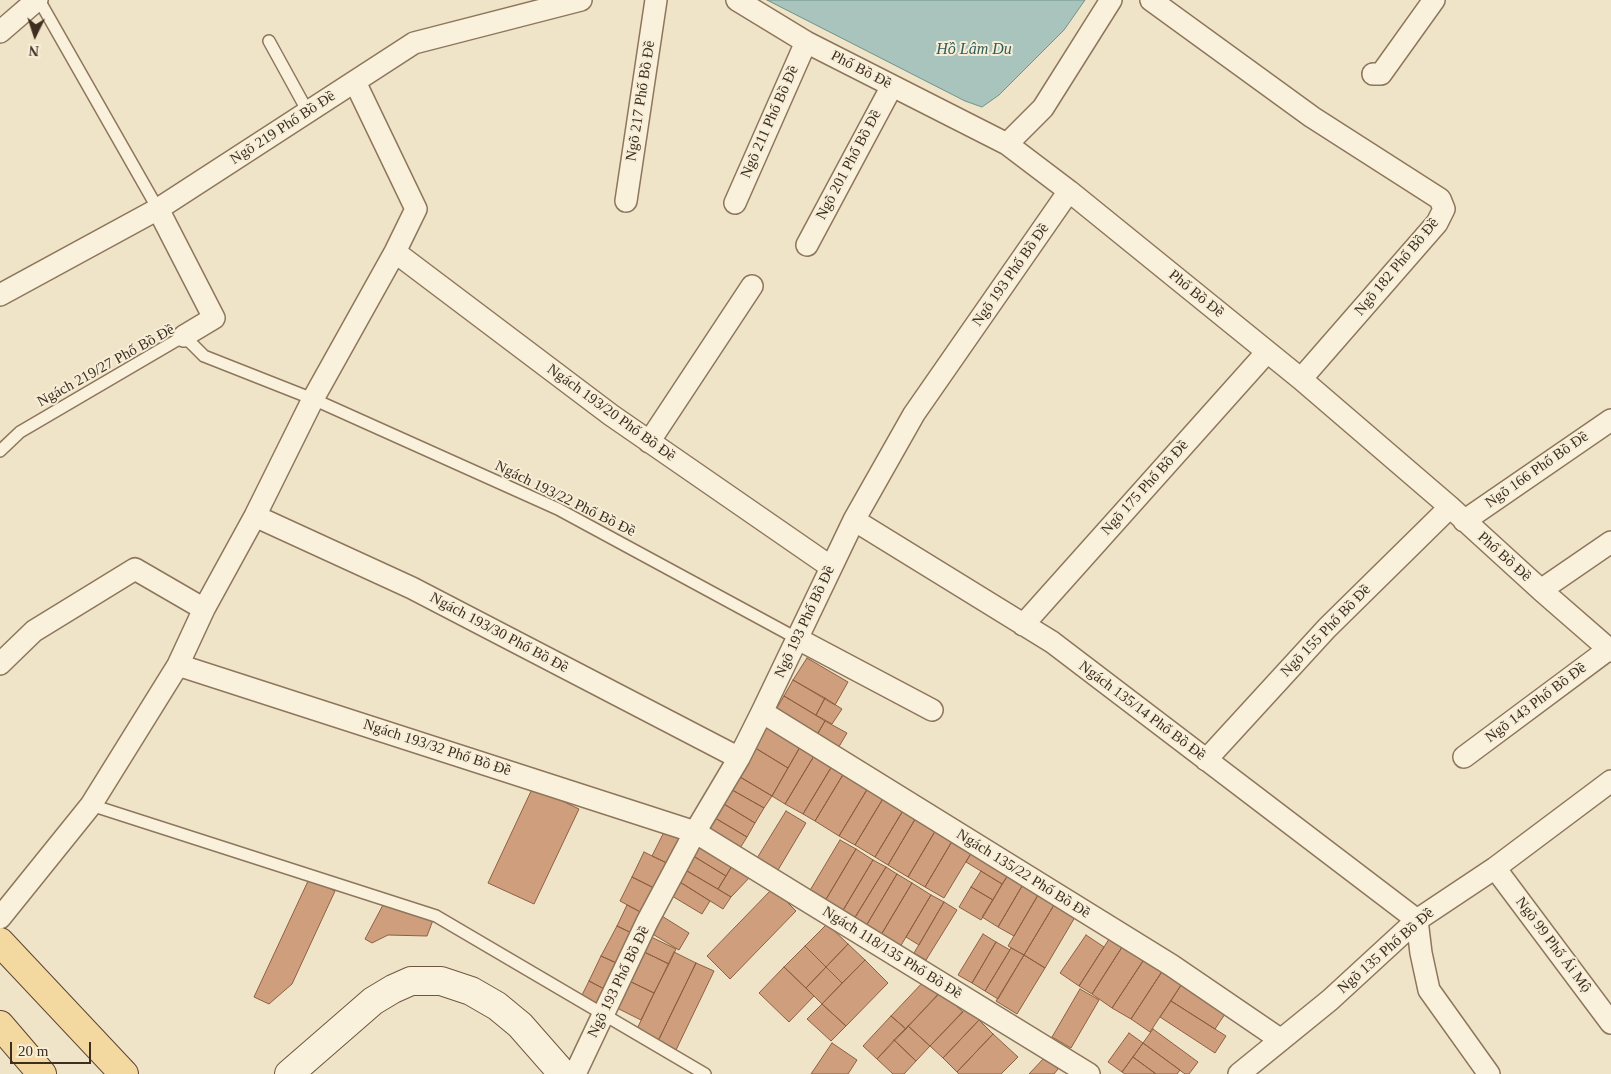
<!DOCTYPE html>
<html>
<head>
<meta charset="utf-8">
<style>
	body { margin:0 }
	#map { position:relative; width:1611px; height:1074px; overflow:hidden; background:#f0e4c8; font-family:"Times New Roman",serif }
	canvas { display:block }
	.north { position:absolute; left:10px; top:10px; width:50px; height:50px; -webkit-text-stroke:4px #f7eed8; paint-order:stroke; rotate:184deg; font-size:14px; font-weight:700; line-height:20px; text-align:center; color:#3d2e20 }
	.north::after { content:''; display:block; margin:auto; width:18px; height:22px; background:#3d2e20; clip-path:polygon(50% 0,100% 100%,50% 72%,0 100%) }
	.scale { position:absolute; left:10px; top:1042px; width:81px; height:22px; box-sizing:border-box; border:2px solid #3d2e20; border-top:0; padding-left:6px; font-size:15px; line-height:18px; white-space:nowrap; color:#3d2e20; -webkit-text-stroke:4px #f7eed8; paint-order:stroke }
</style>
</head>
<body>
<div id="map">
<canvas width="1611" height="1074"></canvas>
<div class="north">N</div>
<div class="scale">20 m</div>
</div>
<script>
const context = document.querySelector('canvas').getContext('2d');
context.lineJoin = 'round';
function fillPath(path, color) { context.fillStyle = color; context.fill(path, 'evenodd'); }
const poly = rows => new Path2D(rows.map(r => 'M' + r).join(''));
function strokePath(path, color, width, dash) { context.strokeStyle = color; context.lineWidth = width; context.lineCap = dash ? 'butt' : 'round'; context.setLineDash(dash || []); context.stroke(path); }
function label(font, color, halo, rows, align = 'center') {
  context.font = font + ' "Times New Roman",serif'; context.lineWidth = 4; context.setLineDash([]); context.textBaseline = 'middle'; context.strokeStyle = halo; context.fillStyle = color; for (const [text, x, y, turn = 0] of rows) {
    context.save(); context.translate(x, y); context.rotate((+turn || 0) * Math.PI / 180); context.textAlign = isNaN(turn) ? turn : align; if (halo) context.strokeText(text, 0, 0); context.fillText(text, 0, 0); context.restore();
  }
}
const water = poly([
	[767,0,1085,0,1064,30,999,95,982,107,965,101,767,0]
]);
const building = poly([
	[807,658,848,682,835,705,793,680,807,658],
	[793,680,825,698,816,715,784,696,793,680],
	[784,696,825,721,815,738,774,713,784,696],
	[825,698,842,709,832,724,816,715,825,698],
	[825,721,847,733,837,750,815,738,825,721],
	[764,726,800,747,788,768,752,746,764,726],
	[752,746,788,768,772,796,735,774,752,746],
	[800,747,814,756,785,804,772,796,800,747],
	[814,756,832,766,803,814,785,804,814,756],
	[832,766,844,773,815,821,803,814,832,766],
	[844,773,868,788,839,836,815,821,844,773],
	[735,774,772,796,764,808,727,787,735,774],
	[533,787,579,809,534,904,488,883,533,787],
	[727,787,764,808,755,823,719,801,727,787],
	[868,788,884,797,855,845,839,836,868,788],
	[884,797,904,809,875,857,855,845,884,797],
	[719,801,755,823,747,837,710,815,719,801],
	[904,809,917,816,888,865,875,857,904,809],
	[786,811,806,823,775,875,754,863,786,811],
	[710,815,747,837,737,853,701,831,710,815],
	[917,816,937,828,908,877,888,865,917,816],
	[666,828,687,838,673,866,652,856,666,828],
	[937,828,954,838,925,887,908,877,937,828],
	[954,838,973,850,944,898,925,887,954,838],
	[699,840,735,861,726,876,690,854,699,840],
	[840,840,856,849,825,901,809,892,840,840],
	[856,849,873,860,842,912,825,901,856,849],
	[973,850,1010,872,1002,884,966,862,973,850],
	[644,852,673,866,660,891,632,877,644,852],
	[690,854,726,876,718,889,682,868,690,854],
	[873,860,886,867,854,919,842,912,873,860],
	[735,861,751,876,731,897,718,889,735,861],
	[886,867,897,874,866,926,854,919,886,867],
	[682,868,731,897,723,909,675,879,682,868],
	[981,871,1002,884,993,900,971,887,981,871],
	[1010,872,1025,881,998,927,982,917,1010,872],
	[897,874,912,883,881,935,866,926,897,874],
	[632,877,660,891,648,916,620,901,632,877],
	[309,879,335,891,292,984,269,1004,254,997,309,879],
	[675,879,710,901,702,914,667,893,675,879],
	[1025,881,1041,890,1014,936,998,927,1025,881],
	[912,883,931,895,900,947,881,935,912,883],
	[971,887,993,900,981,920,959,907,971,887],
	[773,888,796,911,730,979,707,956,773,888],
	[1041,890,1057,900,1024,955,1008,946,1041,890],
	[931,895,944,902,919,945,906,937,931,895],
	[1057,900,1078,912,1045,968,1024,955,1057,900],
	[944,902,957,910,926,960,914,953,944,902],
	[384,903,433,920,427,936,388,935,372,943,365,939,384,903],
	[627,905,648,916,638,936,617,926,627,905],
	[657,913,689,933,679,950,646,930,657,913],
	[827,924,848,944,826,967,805,946,827,924],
	[617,926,638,936,623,966,601,956,617,926],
	[645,934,676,949,669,964,638,949,645,934],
	[983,934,996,942,972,983,958,975,983,934],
	[1086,935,1104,947,1079,986,1060,973,1086,935],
	[1111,936,1124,944,1092,994,1079,986,1111,936],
	[996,942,1010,950,985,991,972,983,996,942],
	[848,944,865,960,842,983,826,967,848,944],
	[1124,944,1145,958,1112,1008,1092,994,1124,944],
	[805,946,826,967,806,988,784,967,805,946],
	[1011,948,1024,955,998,999,985,991,1011,948],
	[638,949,669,964,654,993,623,978,638,949],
	[674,952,696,963,658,1041,636,1031,674,952],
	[1024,955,1045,968,1017,1014,996,1001,1024,955],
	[601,956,623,966,610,992,589,981,601,956],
	[1145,958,1163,970,1131,1019,1112,1008,1145,958],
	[865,960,888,983,846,1026,822,1004,865,960],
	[696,963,714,971,676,1050,658,1041,696,963],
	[784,967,814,996,789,1022,759,993,784,967],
	[826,967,842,983,822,1004,806,988,826,967],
	[1163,970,1183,982,1150,1032,1131,1019,1163,970],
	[623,978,654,993,641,1020,611,1005,623,978],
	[925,980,939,993,906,1029,891,1016,925,980],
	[589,981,610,992,601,1010,580,999,589,981],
	[1183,982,1227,1011,1215,1029,1171,1001,1183,982],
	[1080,989,1099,1000,1071,1048,1052,1037,1080,989],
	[941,992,963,1012,930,1046,908,1026,941,992],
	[1171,1001,1226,1036,1215,1053,1160,1017,1171,1001],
	[822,1004,846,1026,831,1041,807,1019,822,1004],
	[966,1008,979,1020,943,1058,930,1046,966,1008],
	[891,1016,906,1029,877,1059,863,1046,891,1016],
	[979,1020,993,1034,957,1072,943,1058,979,1020],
	[908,1026,930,1046,916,1061,894,1040,908,1026],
	[1153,1029,1198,1062,1189,1074,1185,1074,1143,1043,1153,1029],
	[1129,1033,1143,1043,1122,1072,1108,1062,1129,1033],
	[993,1034,1018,1057,1001,1074,959,1074,957,1072,993,1034],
	[894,1040,916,1061,904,1074,893,1074,877,1059,894,1040],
	[832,1043,857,1060,848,1074,811,1074,832,1043],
	[1143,1043,1180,1070,1177,1074,1156,1074,1133,1057,1143,1043],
	[1045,1057,1058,1069,1054,1074,1029,1074,1045,1057],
	[1133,1057,1156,1074,1125,1074,1122,1072,1133,1057]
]);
const lane = poly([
	[39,0,158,209],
	[269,41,308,112],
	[0,451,20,432,184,336,204,356,313,399,558,509,798,639],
	[91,805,436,916,705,1074]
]);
const street = poly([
	[737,0,806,42,1007,144,1069,191,1301,379,1450,507,1541,590,1611,651],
	[1151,0,1312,117,1440,199,1444,209,1437,223,1301,379],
	[0,32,37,0],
	[1373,74,1381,74,1434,0],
	[1007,144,1043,108,1111,0],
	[626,201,656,0],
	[735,203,806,42],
	[158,209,214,318,184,336],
	[807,245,892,86],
	[395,252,611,415,831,567],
	[0,295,158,209,414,43,581,0],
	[649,442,752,286],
	[255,516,412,588,739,758],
	[854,520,1052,642,1417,920,1421,953,1429,990,1489,1074],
	[1464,521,1611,420],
	[1541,590,1611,542],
	[1023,625,1267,352],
	[798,639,932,710],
	[0,664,34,631,135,569,204,609],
	[178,665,695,832,1089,1074],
	[762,712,1171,965,1281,1040],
	[1464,757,1609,649],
	[1206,760,1327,628,1450,507],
	[1495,868,1611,1023],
	[0,918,91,805,178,665,204,609,255,516,313,399,395,252,416,209,355,82],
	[575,1074,647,922,695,832,739,758,762,712,854,520,914,414,1069,191],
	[1239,1074,1330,1000,1417,920,1495,868,1611,781]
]);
const secondary = poly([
	[289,1074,373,1001,393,989,411,981,441,981,471,991,497,1006,520,1025,563,1074]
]);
const primary = poly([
	[0,942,124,1074],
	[0,1025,42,1074]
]);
const streetNames = [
	["Phố Bồ Đề",861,70,27],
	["Ngõ 217 Phố Bồ Đề",641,101,-81],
	["Ngõ 211 Phố Bồ Đề",770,122,-66],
	["Ngõ 219 Phố Bồ Đề",283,128,-33],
	["Ngõ 201 Phố Bồ Đề",849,165,-62],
	["Ngõ 182 Phố Bồ Đề",1397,267,-50],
	["Ngõ 193 Phố Bồ Đề",1011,275,-55],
	["Phố Bồ Đề",1196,294,39],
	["Ngách 219/27 Phố Bồ Đề",106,366,-29],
	["Ngách 193/20 Phố Bồ Đề",611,413,36],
	["Ngõ 166 Phố Bồ Đề",1537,470,-35],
	["Ngõ 175 Phố Bồ Đề",1145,488,-48],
	["Ngách 193/22 Phố Bồ Đề",565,499,26],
	["Phố Bồ Đề",1504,557,42],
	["Ngõ 193 Phố Bồ Đề",805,622,-65],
	["Ngõ 155 Phố Bồ Đề",1326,631,-46],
	["Ngách 193/30 Phố Bồ Đề",499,633,28],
	["Ngõ 143 Phố Bồ Đề",1536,703,-37],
	["Ngách 135/14 Phố Bồ Đề",1142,711,37],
	["Ngách 193/32 Phố Bồ Đề",437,748,18],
	["Ngách 135/22 Phố Bồ Đề",1023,874,32],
	["Ngõ 99 Phố Ái Mộ",1553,945,53],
	["Ngõ 135 Phố Bồ Đề",1386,951,-41],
	["Ngách 118/135 Phố Bồ Đề",892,953,32],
	["Ngõ 193 Phố Bồ Đề",619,982,-64]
];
const waterNames = [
	["Hồ Lâm Du",974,50]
];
fillPath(water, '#a9c4bc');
strokePath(water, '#6f938a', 1);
fillPath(building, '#cf9f7d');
strokePath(building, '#8d5f41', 1);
strokePath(lane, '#8d765c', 14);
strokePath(street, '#8d765c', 24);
strokePath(secondary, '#6f573f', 30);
strokePath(primary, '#5b4430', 30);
strokePath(lane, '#faf1dc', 11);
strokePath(street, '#faf1dc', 21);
strokePath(secondary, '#faf1dc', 28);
strokePath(primary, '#f3d9a0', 28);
label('15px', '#3d2e20', '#f7eed8', streetNames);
label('italic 16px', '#2f5d5a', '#f7eed8', waterNames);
</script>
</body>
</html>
